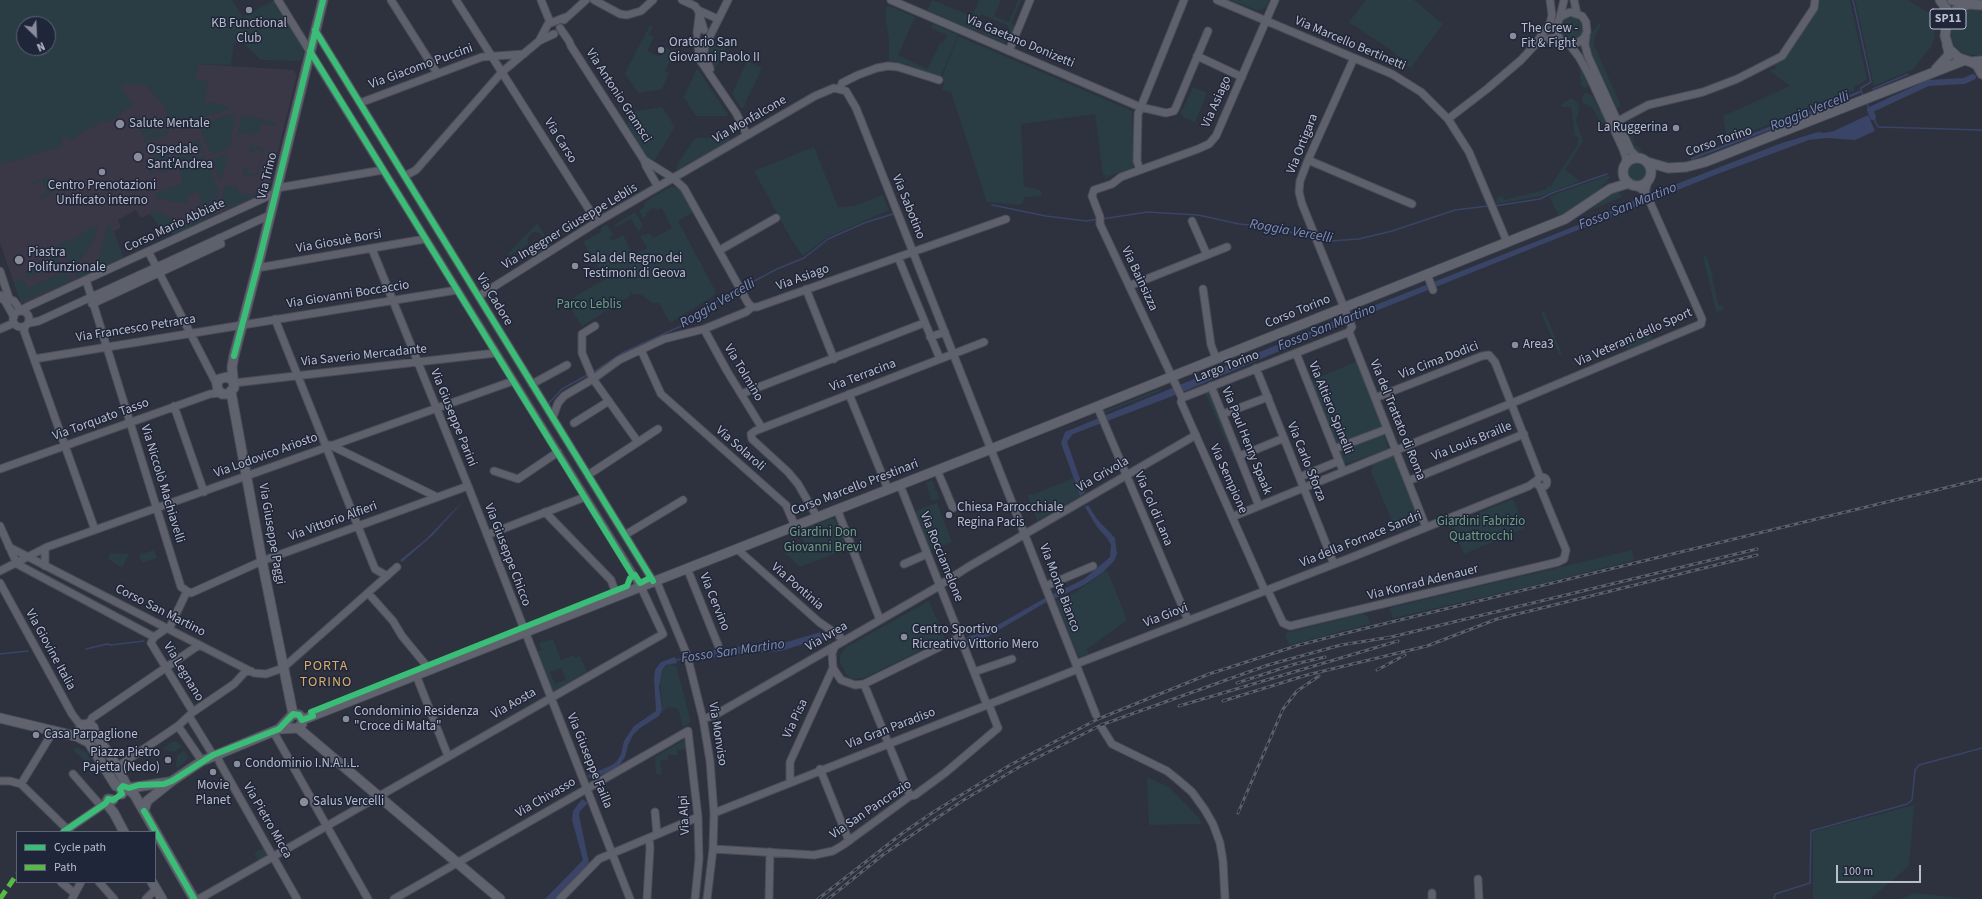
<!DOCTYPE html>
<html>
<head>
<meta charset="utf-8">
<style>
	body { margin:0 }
	#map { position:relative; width:1982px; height:899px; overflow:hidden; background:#2d323e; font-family:"Source Sans 3",sans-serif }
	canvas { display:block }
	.legend { position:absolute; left:16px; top:831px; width:140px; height:52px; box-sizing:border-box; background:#202639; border:1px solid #5d6274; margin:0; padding:5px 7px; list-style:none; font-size:12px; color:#b9bdcd }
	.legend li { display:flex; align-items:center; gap:8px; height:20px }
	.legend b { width:20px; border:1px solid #5d6274 }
	.north { position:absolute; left:16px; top:16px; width:40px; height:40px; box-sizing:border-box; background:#202639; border:1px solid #5d6274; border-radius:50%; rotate:156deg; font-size:11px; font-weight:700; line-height:16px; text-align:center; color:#b9bdcd }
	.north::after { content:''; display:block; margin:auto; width:14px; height:18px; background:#888c9b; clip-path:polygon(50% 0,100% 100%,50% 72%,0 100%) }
	.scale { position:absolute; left:1836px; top:865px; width:85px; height:18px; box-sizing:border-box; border:2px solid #b9bdcd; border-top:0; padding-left:5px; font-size:12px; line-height:14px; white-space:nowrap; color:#b9bdcd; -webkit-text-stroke:3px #202639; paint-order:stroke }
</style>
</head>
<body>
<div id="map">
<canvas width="1982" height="899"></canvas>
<ul class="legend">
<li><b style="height:5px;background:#3abd76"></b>Cycle path</li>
<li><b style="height:5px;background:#58b947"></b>Path</li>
</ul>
<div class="north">N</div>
<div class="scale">100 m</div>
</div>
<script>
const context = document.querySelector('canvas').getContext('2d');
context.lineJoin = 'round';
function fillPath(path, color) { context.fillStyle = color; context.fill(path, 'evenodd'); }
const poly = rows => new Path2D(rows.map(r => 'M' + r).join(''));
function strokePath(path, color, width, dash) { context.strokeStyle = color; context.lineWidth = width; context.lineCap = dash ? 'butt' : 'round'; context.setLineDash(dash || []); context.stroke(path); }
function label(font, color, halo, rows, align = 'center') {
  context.font = font + ' "Source Sans 3",sans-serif'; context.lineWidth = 3; context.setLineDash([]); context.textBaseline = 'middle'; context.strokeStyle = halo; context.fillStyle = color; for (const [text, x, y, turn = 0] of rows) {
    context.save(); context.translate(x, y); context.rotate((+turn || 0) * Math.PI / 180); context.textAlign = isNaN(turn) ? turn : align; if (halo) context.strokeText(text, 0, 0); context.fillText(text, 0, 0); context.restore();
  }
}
const medical = poly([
	[199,64,293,70,297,75,268,191,173,235,170,230,163,232,150,214,141,218,136,210,118,220,121,228,114,231,123,258,25,303,21,303,0,243,0,74]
]);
const green = poly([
	[0,0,232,0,243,17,274,0,303,48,304,53,301,61,261,60,242,42,234,43,231,65,199,64,195,79,208,82,204,102,224,105,229,109,171,128,164,105,145,84,120,85,133,104,111,121,104,120,70,140,66,136,61,138,63,146,2,164,2,161,0,161],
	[24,24,48,24,48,48,24,48],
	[932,0,972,16,979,0,1001,0,994,16,1009,22,1018,0,1021,0,1011,24,1016,26,1010,39,1004,43,927,10],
	[981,14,1009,26,1003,40,975,28],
	[1230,0,1269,0,1266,7,1259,11],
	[1366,0,1414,0,1443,24,1411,68,1395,58,1397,54,1349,22],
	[1818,0,1850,0,1867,80,1854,87,1854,91,1727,141,1723,116,1790,86,1770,71,1776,68,1774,62],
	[1855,0,1908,0,1934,16,1935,36,1931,47,1912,70,1874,86],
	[887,5,915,17,898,55,927,69,941,42,943,43,947,35,931,28,933,24,958,35,940,78,906,64,889,62,889,39,885,16],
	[1970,8,1982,8,1982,55,1979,56,1966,54,1960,51,1955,46,1950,33,1951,26,1958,14],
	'1560 29a12 12 0 1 1 24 0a12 12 0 1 1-24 0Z',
	[1600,22,1600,27,1595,36,1594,45,1621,106,1617,108,1590,50,1590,35],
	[650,25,653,26,649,35,654,37,647,51,660,57,665,47,674,52,665,71,669,73,662,89,638,93,625,73],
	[958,36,1132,111,1134,165,1132,168,1109,176,1106,180,1105,175,1103,175,1095,114,1021,124,1024,186,1040,190,1042,196,1025,197,1021,205,987,202,951,92,942,90,945,79,942,77],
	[716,42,726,47,714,71,710,65,707,51,710,43],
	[747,61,762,68,743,108,741,108,732,94],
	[1579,63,1589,83,1586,88,1581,86],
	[697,68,729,116,696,116,684,97],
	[1193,87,1207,93,1195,122,1183,117,1179,110,1182,111],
	[1585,93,1592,95,1599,110,1603,113,1608,124,1600,122,1593,108,1583,103,1582,98],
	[1569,99,1573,99,1578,103,1579,108,1576,121,1583,141,1565,170,1580,181,1541,196,1496,204,1497,197,1503,196,1504,200,1545,190,1548,186,1550,187,1579,143,1577,141,1579,138,1574,135,1570,137,1571,135,1575,134,1571,107,1563,107,1561,105],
	[662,107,675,127,655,160,647,158,627,125,632,112],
	[232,114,236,115,229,148,211,155,199,124],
	[242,115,277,123,276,126,261,123,259,133,255,132,254,135,239,132,236,141],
	[162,116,166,127,143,135,140,132],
	[1634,119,1634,121,1630,123,1635,146,1638,146,1642,152,1661,161,1681,158,1659,163,1649,156,1636,151,1626,129,1628,123],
	[167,129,168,134,145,142,143,137],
	[729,137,731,140,677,170,677,165,695,138],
	[199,140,204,151,177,151,175,146,183,144,185,147,188,147,191,143],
	[250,145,265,149,257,177,243,174,245,165,249,174,256,175,263,153,257,149,248,154],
	[814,147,838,207,854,206,883,195,889,210,826,238,803,256,791,239,754,171],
	[169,152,170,154,150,174,145,160],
	[226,154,228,154,221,182,212,159],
	[175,156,205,156,206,158,158,174],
	[207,161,219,191,217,197,212,203,206,206,199,206,202,200,198,191,187,196,189,204,156,198,156,193,183,183,179,170],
	'1628 172a9 9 0 1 1 18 0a9 9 0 1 1-18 0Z',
	[1609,175,1610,177,1597,193,1559,217,1550,198,1548,197],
	[46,177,49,178,56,187,55,190,40,201,39,198,48,193,42,181,32,185,31,183],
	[225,185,238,188,238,192,253,196,254,192,260,193,228,208,222,197],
	[672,186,680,190,694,212,678,221,716,292,712,297,670,323,659,303,652,303,642,295,632,294,628,288,631,295,628,297,582,326,566,302,605,279,583,242,601,232,601,228,607,224,613,235,609,237,612,241,623,235,633,255,647,248,640,236,650,233,653,238,672,228,662,208,657,210,654,208,646,213,646,216,643,218,639,210,645,207,643,203],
	[1617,190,1622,197,1589,211],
	[211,210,215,211,216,214,173,235,170,230,163,232,150,213,156,211,175,219,174,224,184,226,187,221,189,220,188,225,207,216,207,211],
	[635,212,643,225,639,231,638,231,631,219,616,227,613,226],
	[537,223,551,246,539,253,537,249,544,244,544,237,540,233,533,232,528,237,528,245,509,256,508,254],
	[110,225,123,257,77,278,75,274,83,270,84,273,97,267,107,226],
	[93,226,98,227,93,241,85,255,79,261,71,265,57,246,66,240,69,243],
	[55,253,72,280,21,302,14,283,23,279,28,288,60,274,56,264,27,277,25,272,51,260,49,256],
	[1706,255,1713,276,1712,277,1719,306,1722,305,1724,309,1716,312,1703,256],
	[1544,311,1562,354,1559,355,1541,312],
	[1650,331,1653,339,1627,350,1624,342],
	[1357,361,1382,423,1381,428,1337,444,1334,443,1310,381],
	[1162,388,1158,392,1102,414,1102,412],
	[1207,392,1211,393,1236,456,1233,457,1205,393],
	[1384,434,1388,449,1348,463,1343,462,1339,451],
	[1394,454,1420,522,1397,532,1371,472,1374,463],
	[1073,478,1080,496,1037,521,1027,494,1032,495],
	[932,480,935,487,934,490,937,491,939,498,932,501,926,483],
	[1513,499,1525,528,1464,554,1452,524],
	[937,503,952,542,930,550,915,511],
	[832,518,835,520,845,542,839,545,841,551,800,567,785,553,805,545,799,531],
	[154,550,157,558,142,563,139,555],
	[1632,550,1634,560,1548,582,1393,618,1389,608],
	[111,553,129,554,122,568,108,559],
	[1107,570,1127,620,1087,649,1088,654,1079,657,1056,601,1076,592],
	[929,601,945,639,864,678,853,679,846,675,840,662,840,655,846,647],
	[1362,614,1368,617,1370,624,1289,645,1285,633],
	[553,639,561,660,574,655,575,658,580,656,587,672,553,691,538,651,542,650,539,643],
	[561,668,566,680,555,684,550,672],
	[672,663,673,666,676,665,691,722,683,727,678,709,669,707,662,712,660,679,663,668],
	[686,739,687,749,677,750,677,755,668,755,668,760,660,760,662,774,656,774,655,757],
	[176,741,182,747,174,752,162,749,170,743],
	[76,747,86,752,91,759,87,763,74,751],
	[184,750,189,758,176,769,177,756],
	[1147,777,1170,788,1199,818,1201,824,1149,825],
	[1914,805,1909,866,1870,899,1813,899,1813,832],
	[264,848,268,856,259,861,254,853],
	[1916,893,1972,899,1899,899]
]);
const water = poly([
	[1859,91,1860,93,1804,117,1691,160,1691,158],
	[1868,115,1875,131,1855,140,1827,138,1809,140,1720,173,1341,325,1178,394,1073,434,1067,442,1085,493,1080,496,1061,443,1065,432,1345,317,1593,219,1633,201,1779,144,1818,132,1824,133,1834,131],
	[467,497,433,535,402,562,400,560,425,540],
	[1088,505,1097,519,1115,538,1117,554,1114,561,1102,573,1084,585,1043,604,987,637,967,643,967,637,989,630,1045,598,1084,579,1110,557,1111,545,1107,538,1097,527,1085,507],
	[821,632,832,635,828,641,816,640,781,651,735,654,694,661,692,654,732,647,780,644],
	[675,657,677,663,666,665,662,670,659,687,662,710,659,716,640,728,633,735,628,745,625,757,618,767,592,779,587,776,612,765,617,761,621,754,624,741,634,726,656,711,654,679,655,670,661,662],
	[582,799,588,803,580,811,579,815,589,863,556,899,545,899,583,860,572,820,573,811]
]);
const stream = poly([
	[1853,0,1871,82,1861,88,1861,91],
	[1873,89,1908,74],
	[1859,92,1861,91,1864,97],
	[1866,102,1870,110],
	[1869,119,1873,117,1878,127,1982,130],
	[992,205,1046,216,1086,221,1098,219],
	[1494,206,1540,199,1552,193,1607,174],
	[1102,219,1147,212,1198,215,1239,224,1262,226,1313,237],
	[1319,239,1330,241,1359,239,1392,231,1455,210,1488,206],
	[743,287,777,269,804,258,828,239,864,223,893,214],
	[592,373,622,353,681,326,705,308,738,290],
	[548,404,562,389,589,374],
	[86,649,107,644,111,645,144,641],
	[0,654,28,651],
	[675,660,685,659],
	[1774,899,1775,894,1810,883,1811,831,1907,804,1912,800,1915,770,1919,765,1982,748]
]);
const canal = poly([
	[1873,117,1870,110,1928,83,1964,81,1973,77]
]);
const minor = poly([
	[391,0,437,73],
	[456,0,597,222],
	[541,0,550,22],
	[594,0,620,14,627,15,641,11,653,0],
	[682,0,695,6,698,10,704,30],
	[891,0,1140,107,1166,113,1174,111,1176,107,1208,31],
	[1217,0,1392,74,1421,92,1448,119,1469,152,1507,242],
	[1574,0,1577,14],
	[698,10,718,19],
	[1560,17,1564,0],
	[564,20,586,0],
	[560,28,569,41,571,46,644,160,673,178,684,188,748,303,752,307],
	[315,30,653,581],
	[697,33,699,16],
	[1586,35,1585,45,1588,56,1631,151,1638,158],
	[697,39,700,60,736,113,747,135],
	[539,41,548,24,566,17],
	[1537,44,1543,40,1552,38,1569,44,1579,42,1584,38,1587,32,1586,22,1582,16,1570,12,1560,17,1556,28,1557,34,1561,41],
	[1569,44,1579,57,1588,73,1623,149,1626,158,1625,165],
	[1009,51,1030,0],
	[1197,56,1242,77],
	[1354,58,1308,160,1300,181,1299,192,1302,204,1352,327,1349,332,1426,527],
	[710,69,704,52,705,46,728,0],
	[840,89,842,83,858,75,877,68,888,66,898,67,939,80],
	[360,103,482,57,524,54],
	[1448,119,1487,89,1521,60,1534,46,1550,23,1552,15,1550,0],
	[1618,121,1648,105,1703,92,1737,79,1782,56,1814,8,1815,0],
	[644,160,646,166,658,187],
	[1308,160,1412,204],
	[1140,170,1137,161,1138,114,1184,0],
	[405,176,416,170,502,72,539,41,554,34],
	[277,188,383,170],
	[1645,192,1648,181],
	[1192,221,1207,255],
	[372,249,468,486,630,899],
	[720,250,776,218],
	[148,251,217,385],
	[898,257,940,359],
	[257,268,425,239],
	[0,271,9,298],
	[1427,274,1433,290],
	[86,280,181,587,187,591,191,593,262,561,468,486],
	[1129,286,1227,247],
	[806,289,834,359],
	[1203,289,1211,345,1216,358],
	[0,295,14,301,21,311],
	[479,296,597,222,815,96,834,88,846,91,856,108,1096,715],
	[0,297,5,301,14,317],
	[92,304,221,244,219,238],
	'13 319a8 8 0 1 1 16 0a8 8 0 1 1-16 0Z',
	[24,311,25,308,31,305,275,193],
	[275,319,375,569,387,576],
	[29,323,39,321,270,215],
	[595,326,582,334,582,353,593,379,638,442],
	[25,327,24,331,95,530],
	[0,329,14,323],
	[704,329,727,371,762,428],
	[930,337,945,332],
	[641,350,661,394,786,505,795,526],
	[1296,353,1343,471],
	[34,359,457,290],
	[1256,368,1334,564],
	[234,383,496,353],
	[532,384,567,365],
	[1211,386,1259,506],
	[741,394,924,323],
	[849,394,888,489],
	[1182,398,1349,332],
	[1375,398,1482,356,1489,355,1495,362,1540,477],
	[174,406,204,492],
	[1097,406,1188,620],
	[1223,414,1268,397],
	[553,417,558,403,564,396,593,379,619,360,664,339,704,329,746,312,752,307,757,307,1006,219],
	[574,423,609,401],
	[330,445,437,497],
	[1334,449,1387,429],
	[1240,456,1284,438],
	[0,469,210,394,220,393],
	[937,470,953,508],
	[494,471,518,479,558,452],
	[588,475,658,429],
	'1537 482a5 5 0 1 1 10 0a5 5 0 1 1-10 0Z',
	[1300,477,1339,461],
	[1408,481,1524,434],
	[900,485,987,705],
	[837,509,880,620],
	[545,512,611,580,617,596],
	[817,517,798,484,788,472,752,439,751,434,755,431,984,342],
	[1232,517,1517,401,1701,324,1702,319,1646,193,1637,186],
	[0,526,17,564],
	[487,535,585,497],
	[625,535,683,500],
	[9,547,254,673,266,674,283,668,397,567],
	[737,549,819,622,838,635,844,641],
	[17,564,154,637],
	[904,564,927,554],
	[45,566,45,548],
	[687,568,718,645],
	[0,571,47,547,513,381],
	[656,580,687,655,703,719,710,761,714,813,713,849,707,899],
	[0,583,72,714,78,722,83,725],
	[1046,586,1093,566],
	[1265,591,1181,402,1182,398,1174,381,1100,224,1100,217,1092,196,1094,190,1112,184,1121,177,1198,149,1209,144,1216,136,1275,0],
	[1268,591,1283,623,1290,626,1558,562,1564,559,1566,550,1540,487],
	[368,593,393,621,402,636,430,670],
	[167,628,154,637,151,643,193,712],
	[169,629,187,591],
	[835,646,832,653,833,668,841,680,855,685,864,684,960,637],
	[1076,664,1355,556,1529,486,1537,480],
	[974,672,1012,659],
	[416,675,448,756],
	[864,684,910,796],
	[189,716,213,755],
	[703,719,715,715,934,589,968,567,1196,435],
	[89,724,92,718,199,645],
	[178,726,202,761],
	[1102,728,1112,744,1167,771,1177,779,1192,792,1205,810,1213,824,1220,843,1223,861,1225,899],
	[273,731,368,899],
	[219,753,218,758,220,763,297,899],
	[117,767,178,726,193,712,234,684,245,672,251,671],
	[820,769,849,841],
	[73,774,101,806],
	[0,781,10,781,21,784,70,832],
	[790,781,790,762,833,668],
	[21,784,54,730],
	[655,812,657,834],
	[714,813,1078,669],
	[68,829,106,803],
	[713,849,814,855,833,851,843,845,910,796,915,795,945,773,998,728,989,705],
	[1478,879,1479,899],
	[61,882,74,893],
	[99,882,114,899],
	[1432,893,1432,899],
	[72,899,81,882],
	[146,899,156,889],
	[199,899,663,634,641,587,278,0],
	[394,899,688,731,698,817,699,859,695,899],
	[560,899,599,859,698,817],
	[647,899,650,848,649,838],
	[769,899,770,852]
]);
const major = poly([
	[1940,0,1951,15],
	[1952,0,1969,3],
	[1982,5,1968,4,1956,10,1947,21,1945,36,1949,49,1959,58,1971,62,1982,61],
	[1971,62,1977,65,1982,74],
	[1936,69,1948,56,1949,52,1947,45],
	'1623 172a14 14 0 1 1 28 0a14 14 0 1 1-28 0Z',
	[1647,162,1668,168,1686,167,1705,162,1965,60],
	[232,380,227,377,219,379,217,385,218,390,222,394,228,394,234,388,232,367,234,356,260,257,323,0],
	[231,392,262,561,293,714],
	[0,718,79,737],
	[302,720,991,449,1565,219,1610,189,1629,183],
	[298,728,500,899],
	[95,734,92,738,86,741,80,738,78,732,83,725,89,724,93,727,96,736,112,758,127,786],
	[88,741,116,786,121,788,122,794],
	[129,788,169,782],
	[130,791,134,794,194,899],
	[113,800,108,799,106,803,114,813,124,832],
	[144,811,147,801,172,781,202,761,279,729,293,714,299,715,302,718,302,724,298,728,279,729],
	[152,882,162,899]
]);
const rail = poly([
	[1387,638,1757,549],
	[1377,670,1405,655],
	[1237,683,1295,664,1325,657],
	[1223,701,1307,675,1427,646,1497,619,1757,555],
	[1179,706,1398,641],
	[1238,813,1283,709,1297,691,1319,676],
	[818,899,904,832,935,811,1010,765,1098,719,1209,674,1299,645,1346,633,1982,479],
	[828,899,884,854,962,801,1019,767,1101,725,1268,665,1341,645,1391,637]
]);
const quiet = poly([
	[0,899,17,874]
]);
const cycleway = poly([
	[315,30,653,581],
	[310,51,633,576],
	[234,356,260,257,323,0],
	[144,811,194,899],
	[63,832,106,803,108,799,113,800,122,794,120,789,123,786,129,788,139,785,164,784,172,781,213,755,279,729,293,714,299,715,302,720,313,716,311,712,627,586,630,578,635,575,640,583,648,579,650,576]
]);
const markers = [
	[249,10,4,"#888c9b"],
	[1513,36,4,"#888c9b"],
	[661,50,4,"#888c9b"],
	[120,124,5,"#888c9b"],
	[1676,128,4,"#888c9b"],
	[138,157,5,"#888c9b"],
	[102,172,4,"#888c9b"],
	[19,260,5,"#888c9b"],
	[575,266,4,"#888c9b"],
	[1515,345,4,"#888c9b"],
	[949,515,4,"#888c9b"],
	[904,637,4,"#888c9b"],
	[346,719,4,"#888c9b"],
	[36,735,4,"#888c9b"],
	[168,760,4,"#888c9b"],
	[237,764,4,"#888c9b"],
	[213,772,4,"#888c9b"],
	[304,802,5,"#888c9b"]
];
const shields = [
	[1948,19,36]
];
const shieldNames = [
	["SP11",1948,19]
];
const poiNames = [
	["KB Functional",249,24,"center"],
	["Club",249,39,"center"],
	["The Crew -",1521,29],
	["Fit & Fight",1521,44],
	["Oratorio San",669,43],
	["Giovanni Paolo II",669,58],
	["Salute Mentale",129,124],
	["La Ruggerina",1668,128,"right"],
	["Ospedale",147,150],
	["Sant'Andrea",147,165],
	["Centro Prenotazioni",102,186,"center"],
	["Unificato interno",102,201,"center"],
	["Piastra",28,253],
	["Polifunzionale",28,268],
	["Sala del Regno dei",583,259],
	["Testimoni di Geova",583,274],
	["Area3",1523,345],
	["Chiesa Parrocchiale",957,508],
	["Regina Pacis",957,523],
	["Centro Sportivo",912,630],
	["Ricreativo Vittorio Mero",912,645],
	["Condominio Residenza",354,712],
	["\"Croce di Malta\"",354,727],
	["Casa Parpaglione",44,735],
	["Piazza Pietro",160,753,"right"],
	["Pajetta (Nedo)",160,768,"right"],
	["Condominio I.N.A.I.L.",245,764],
	["Movie",213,786,"center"],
	["Planet",213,801,"center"],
	["Salus Vercelli",313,802]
];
const streetNames = [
	["Via Gaetano Donizetti",1020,42,23],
	["Via Marcello Bertinetti",1350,44,23],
	["Via Giacomo Puccini",421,67,-20],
	["Via Antonio Gramsci",618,96,57],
	["Via Asiago",1217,102,-66],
	["Via Monfalcone",750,120,-30],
	["Via Carso",560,141,58],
	["Corso Torino",1719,142,-19],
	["Via Ortigara",1303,144,-68],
	["Via Trino",268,176,-76],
	["Via Sabotino",908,207,68],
	["Corso Mario Abbiate",175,226,-25],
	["Via Ingegner Giuseppe Leblis",570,227,-31],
	["Via Giosuè Borsi",339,242,-10],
	["Via Asiago",803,278,-20],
	["Via Bainsizza",1139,279,65],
	["Via Giovanni Boccaccio",348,295,-9],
	["Via Cadore",494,300,59],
	["Corso Torino",1298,312,-22],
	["Via Francesco Petrarca",136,329,-9],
	["Via Veterani dello Sport",1634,338,-24],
	["Via Saverio Mercadante",364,356,-6],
	["Via Cima Dodici",1439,361,-21],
	["Largo Torino",1227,367,-21],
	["Via Tolmino",743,373,59],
	["Via Terracina",863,376,-21],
	["Via Altiero Spinelli",1330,408,68],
	["Via Giuseppe Parini",453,418,68],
	["Via Torquato Tasso",101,420,-20],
	["Via del Trattato di Roma",1397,420,68],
	["Via Paul Henry Spaak",1246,441,68],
	["Via Louis Braille",1472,442,-22],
	["Via Solaroli",740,449,41],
	["Via Lodovico Ariosto",266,456,-20],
	["Via Carlo Sforza",1306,462,68],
	["Via Grivola",1103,475,-30],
	["Via Sempione",1228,479,66],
	["Via Niccolò Machiavelli",162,484,73],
	["Corso Marcello Prestinari",855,488,-21],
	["Via Col di Lana",1153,509,67],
	["Via Vittorio Alfieri",333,522,-20],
	["Via Giuseppe Paggi",271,534,80],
	["Via della Fornace Sandri",1361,540,-22],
	["Via Giuseppe Chicco",507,555,69],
	["Via Rocciamelone",941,557,68],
	["Via Konrad Adenauer",1423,583,-14],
	["Via Pontinia",797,587,41],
	["Via Monte Bianco",1059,588,69],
	["Via Cervino",714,602,68],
	["Corso San Martino",160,611,27],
	["Via Giovi",1166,616,-21],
	["Via Ivrea",827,637,-30],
	["Via Giovine Italia",50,650,61],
	["Via Legnano",183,672,59],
	["Via Aosta",514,704,-30],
	["Via Pisa",796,719,-65],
	["Via Gran Paradiso",891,729,-21],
	["Via Monviso",717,734,81],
	["Via Giuseppe Failla",589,761,68],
	["Via Chivasso",546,798,-30],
	["Via San Pancrazio",871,810,-34],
	["Via Alpi",685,815,-93],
	["Via Pietro Micca",267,821,60]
];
const parkNames = [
	["Parco Leblis",589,305],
	["Giardini Fabrizio",1481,522],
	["Quattrocchi",1481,537],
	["Giardini Don",823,533],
	["Giovanni Brevi",823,548]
];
const waterNames = [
	["Roggia Vercelli",1810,112,-22],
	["Fosso San Martino",1628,207,-22],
	["Roggia Vercelli",1291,232,10],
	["Roggia Vercelli",718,304,-30],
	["Fosso San Martino",1327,328,-22],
	["Fosso San Martino",733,652,-8]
];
const neighbourhoodNames = [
	["PORTA",326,667],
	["TORINO",326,683]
];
fillPath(medical, '#3a3747');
fillPath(green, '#2a3c44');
fillPath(water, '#394467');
strokePath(stream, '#394467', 1.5);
strokePath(canal, '#394467', 6);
strokePath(minor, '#4a4d57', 9);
strokePath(major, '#4b4f5a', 11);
strokePath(minor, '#5e616b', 7);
strokePath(major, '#60636d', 9);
strokePath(rail, '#5c6069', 3);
strokePath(rail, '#202639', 1.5, [4.5]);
strokePath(quiet, '#58b947', 5, [10, 5]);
strokePath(cycleway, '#3abd76', 6);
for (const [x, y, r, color] of markers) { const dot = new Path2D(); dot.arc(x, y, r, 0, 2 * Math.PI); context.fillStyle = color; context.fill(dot); strokePath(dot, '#202639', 1.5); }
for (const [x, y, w] of shields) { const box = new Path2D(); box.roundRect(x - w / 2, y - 10, w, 20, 3); context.fillStyle = '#202639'; context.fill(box); strokePath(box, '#b9bdcd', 1); }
label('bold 12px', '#b9bdcd', null, shieldNames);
label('13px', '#b9bdcd', '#202639', poiNames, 'left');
label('13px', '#b9bdcd', '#202639', streetNames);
label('13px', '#6f9f83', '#202639', parkNames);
label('italic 14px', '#7f8db5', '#202639', waterNames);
context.letterSpacing = '1px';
label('14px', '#d9ad68', '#202639', neighbourhoodNames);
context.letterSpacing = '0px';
</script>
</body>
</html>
